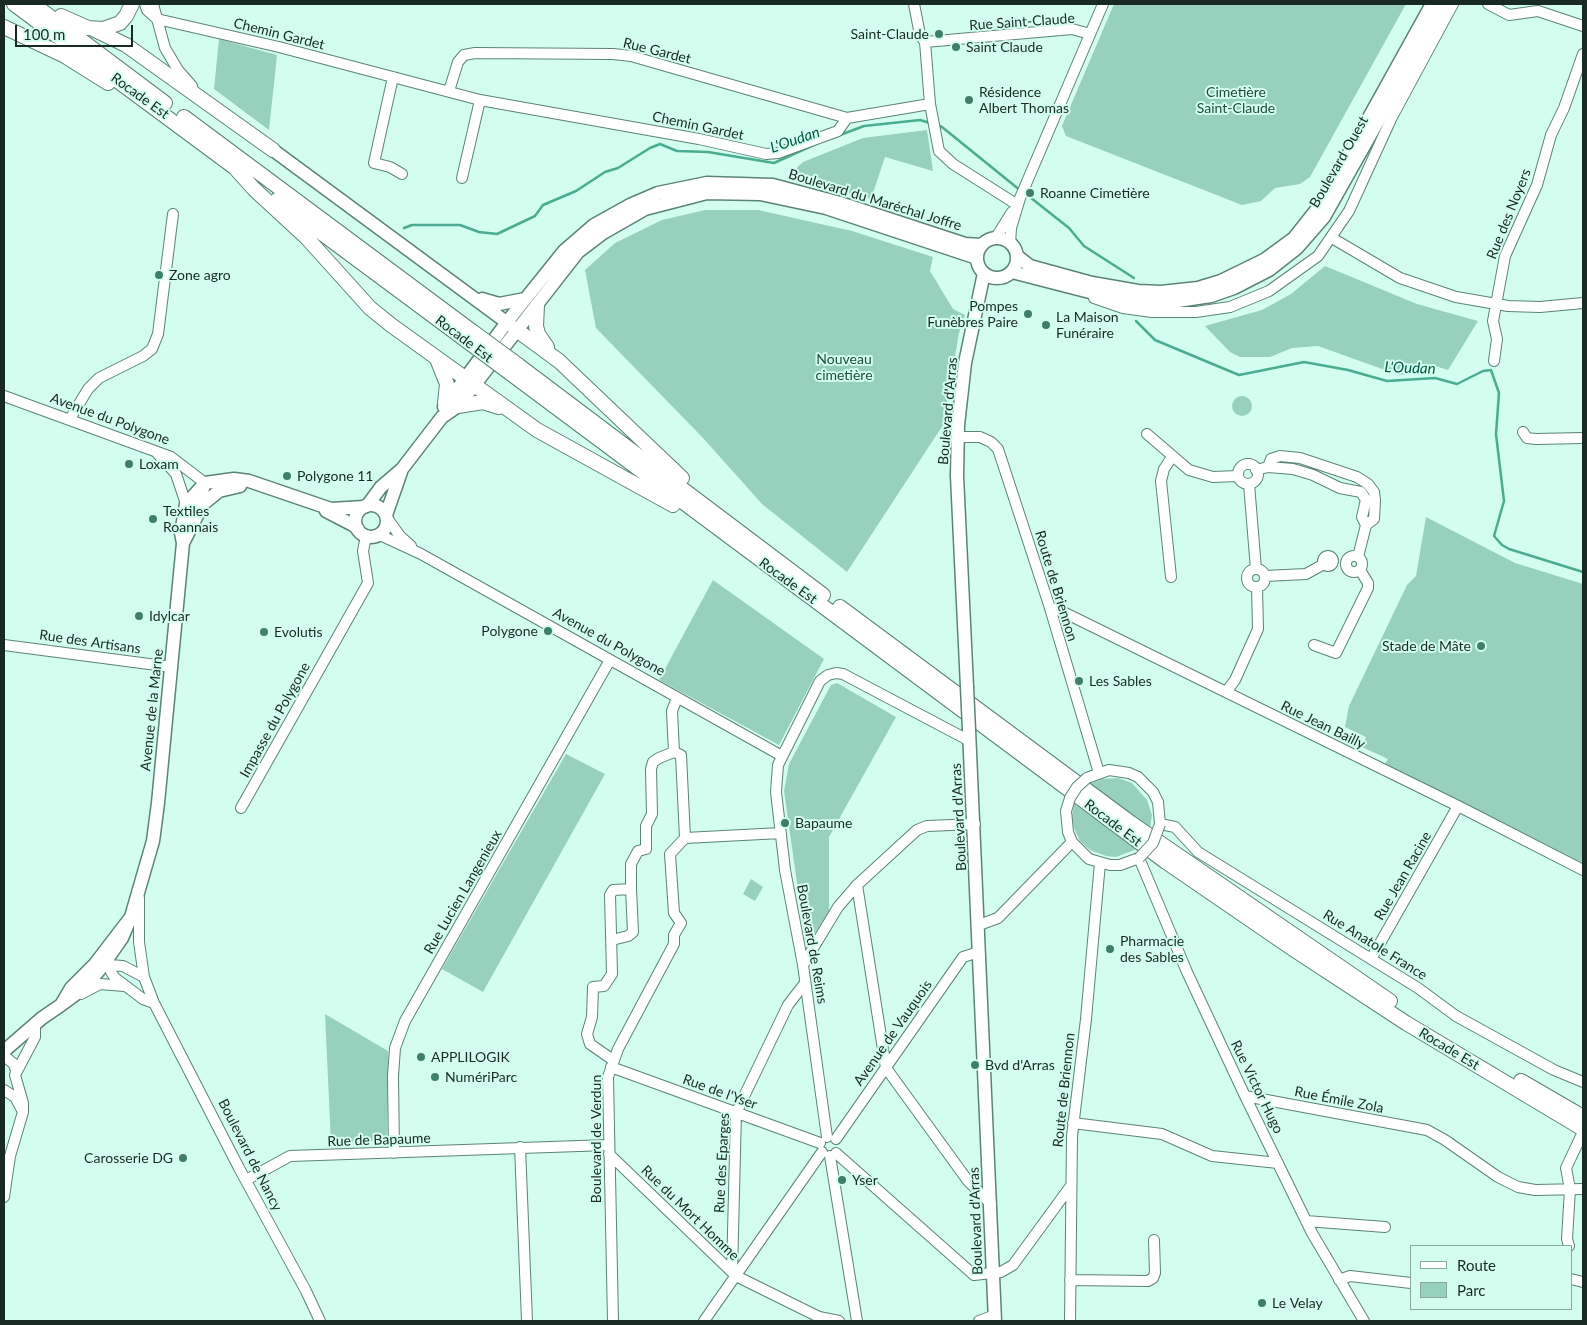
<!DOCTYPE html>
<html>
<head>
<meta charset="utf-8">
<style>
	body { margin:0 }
	#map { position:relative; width:1587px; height:1325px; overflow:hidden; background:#d3feef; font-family:Lato,sans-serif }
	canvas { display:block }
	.frame { position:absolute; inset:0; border:5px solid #192a24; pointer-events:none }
	.legend { position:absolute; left:1410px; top:1245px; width:162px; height:65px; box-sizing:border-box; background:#d3feef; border:1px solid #89a99e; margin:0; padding:6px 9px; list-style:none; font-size:15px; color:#192a24 }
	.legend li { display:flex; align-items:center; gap:10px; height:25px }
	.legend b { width:25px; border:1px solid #89a99e }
	.scale { position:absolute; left:15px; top:25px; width:118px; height:22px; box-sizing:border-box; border:2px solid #192a24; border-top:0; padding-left:6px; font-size:15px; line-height:18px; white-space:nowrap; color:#192a24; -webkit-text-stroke:4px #d3feef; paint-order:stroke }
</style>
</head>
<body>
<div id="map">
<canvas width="1587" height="1325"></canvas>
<div class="frame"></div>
<ul class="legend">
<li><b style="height:6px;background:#fff"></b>Route</li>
<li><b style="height:14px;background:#97d0bd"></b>Parc</li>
</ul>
<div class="scale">100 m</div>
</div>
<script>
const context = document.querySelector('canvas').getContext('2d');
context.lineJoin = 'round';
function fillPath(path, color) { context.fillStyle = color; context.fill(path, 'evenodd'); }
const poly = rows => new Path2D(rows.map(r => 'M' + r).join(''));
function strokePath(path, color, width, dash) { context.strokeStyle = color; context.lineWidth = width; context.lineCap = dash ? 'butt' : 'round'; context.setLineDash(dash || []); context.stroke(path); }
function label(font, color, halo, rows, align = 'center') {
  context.font = font + ' Lato,sans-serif'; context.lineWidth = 4; context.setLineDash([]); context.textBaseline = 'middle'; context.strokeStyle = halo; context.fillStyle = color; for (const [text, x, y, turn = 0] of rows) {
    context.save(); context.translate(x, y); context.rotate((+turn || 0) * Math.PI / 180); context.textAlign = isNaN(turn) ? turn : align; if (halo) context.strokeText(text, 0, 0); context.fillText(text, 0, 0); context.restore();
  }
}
const green = poly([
	[1114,4,1406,4,1310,177,1300,184,1275,188,1261,201,1242,205,1066,136,1062,126],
	[219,39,277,55,269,130,214,89],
	[927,130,933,171,885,157,871,199,787,177,803,162,863,138],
	[705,210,758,210,852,231,933,257,930,271,953,309,965,315,959,333,943,425,847,572,762,504,703,438,596,328,585,270,615,243,662,220],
	[1325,266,1417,304,1478,321,1448,370,1435,366,1428,371,1399,375,1318,346,1292,348,1270,357,1240,357,1230,352,1205,326,1262,310,1291,294],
	'1232 406a10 10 0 1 1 20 0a10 10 0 1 1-20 0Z',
	[1426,517,1515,563,1583,584,1583,864,1385,764,1388,759,1362,747,1366,737,1345,727,1349,706,1407,585,1416,576],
	[713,580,824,659,779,745,659,680],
	[837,683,896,717,829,837,829,911,806,947,784,791,789,764,831,685],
	[566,754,605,774,483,992,442,969],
	[1118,778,1132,783,1147,800,1152,815,1150,829,1090,784,1102,779],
	[1074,804,1137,849,1116,857,1106,856,1090,850,1080,841,1074,828,1072,816],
	[751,879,763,887,755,901,743,894],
	[325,1014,388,1051,387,1141,331,1143]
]);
const stream = poly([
	[937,125,942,127,1021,191],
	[840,135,864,126,920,120,930,123],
	[1026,194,1069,228,1084,246,1134,278],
	[404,228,412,225,460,225,479,232,497,234,535,216,543,205,576,191,605,172,618,168,650,148,660,144,677,151,708,152,774,163,816,144],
	[1136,321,1155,340,1239,375,1304,362,1348,370,1387,381,1435,378,1457,384,1483,371,1491,370,1499,393,1496,434,1504,501,1494,536,1502,545,1509,549,1583,572]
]);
const minor = poly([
	[145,4,147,10,157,19,279,47,480,100,699,139,766,154,778,153,838,131,847,118,930,104],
	[153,4,165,48,178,70,192,86],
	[914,4,920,35,925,42],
	[1488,4,1509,15,1538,11,1583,26],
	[925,42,930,104,939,151,953,164,1016,204],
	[925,42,1072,29,1090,34],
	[393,77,374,163,390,167,402,174],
	[449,91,458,62,464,55,475,53,613,54,631,56,847,118],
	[462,178,480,100],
	[1332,238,1400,278,1456,297,1508,306,1540,307,1583,303],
	[995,239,1012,212],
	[1010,244,1011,228,1020,198,1103,4],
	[1094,298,1123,308,1152,312,1196,312,1230,307,1269,291,1318,256,1349,211,1392,117,1453,4],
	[1494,361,1497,339,1493,321,1505,256,1537,185,1551,135,1564,108,1583,54],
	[4,396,171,457,205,483,203,494,190,515,187,525],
	[70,419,88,389,99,378,143,356,152,349,158,334,173,214],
	[1523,432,1527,438,1536,439,1583,438],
	[1147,434,1189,470,1213,477,1238,476],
	[959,437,980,437,991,442,998,449,1050,608,1099,773],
	[157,453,176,474,186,504],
	'1238 474a10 10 0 1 1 20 0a10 10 0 1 1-20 0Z',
	[1268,467,1271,459,1280,456,1300,458,1357,477,1368,484,1374,492,1375,500,1374,519,1366,525],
	[1256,470,1268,467,1293,469,1313,475,1340,488,1361,492,1366,500,1362,517,1366,525,1358,557],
	[1249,484,1256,569],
	[387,518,400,536,411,546],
	[380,535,421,554,782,756],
	'1323 561a5 5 0 1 1 10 0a5 5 0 1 1-10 0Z',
	'1346 564a8 8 0 1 1 16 0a8 8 0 1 1-16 0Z',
	'1247 578a9 9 0 1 1 18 0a9 9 0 1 1-18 0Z',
	[1265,576,1306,574,1324,564],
	[1171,577,1161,481,1164,469,1172,457],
	[1050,608,1059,610,1458,806,1583,870],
	[4,645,172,667],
	[1314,645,1336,653,1368,588,1368,583,1360,570],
	[1226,692,1235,680,1258,629,1257,587],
	[674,752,681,755,685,838],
	[1087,778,1109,770,1129,773,1138,777,1153,792,1158,802,1160,824,1175,827,1198,852,1418,988,1456,1016,1554,1070,1583,1082],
	[241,808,368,583,363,551,366,536],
	[1066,811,1068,832,1072,842,1089,859,1110,865,1120,865,1139,858,1187,972,1245,1096,1312,1233,1364,1321],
	[857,885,886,1068,968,1181,991,1204],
	[139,898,139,942,144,977,154,1003,239,1168,306,1291,320,1321],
	[979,925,998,918,1072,842],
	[612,940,628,936,633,932,631,889],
	[108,955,111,972,115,978,143,999,154,1003],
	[1371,959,1458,806],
	[803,965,838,907,857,885,917,830,927,826,975,824],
	[104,967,109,965,123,966,144,977],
	[81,994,100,984,124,986],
	[4,1056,14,1064,16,1071],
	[613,1060,590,1044,587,1034,592,1017,593,987,604,986,612,974,610,895,613,890,631,889,631,864,638,851,646,849,646,826,652,814,651,769,653,762,659,758,674,752,672,711,677,698],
	[611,1067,820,1143],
	[4,1090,15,1097,23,1112,23,1103,15,1075,35,1037,35,1023],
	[1245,1096,1427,1130,1445,1140,1498,1177,1518,1187,1535,1190,1583,1189],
	[1073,1123,1162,1134,1212,1156,1278,1163],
	[827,1137,803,965,785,870,776,792,778,765,820,681,828,675,836,673,843,674,970,741],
	[836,1139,963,957,979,952],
	[520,1147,527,1321],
	[394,1153,393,1076,395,1048,405,1021,610,660],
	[836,1153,974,1275,1001,1272,1013,1265,1070,1187],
	[609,1154,736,1276,819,1317,839,1321],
	[830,1156,857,1321],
	[246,1180,290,1156,608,1145],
	[4,1197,10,1156,23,1112],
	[1306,1221,1385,1227],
	[1569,1246,1567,1239,1570,1189,1566,1168,1583,1132],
	[732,1272,736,1113,788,1005,805,983],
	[1571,1279,1583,1282],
	[1070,1280,1148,1281,1153,1278,1155,1273,1154,1240],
	[1339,1280,1350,1276,1411,1283],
	[613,1321,608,1077,618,1049,674,944,674,935,681,923,674,913,670,854,685,838,781,833],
	[704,1321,822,1152],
	[979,1321,995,1315],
	[1070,1321,1072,1136,1086,1019,1100,863]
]);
const major = poly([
	[273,150,513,327],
	'977 258a20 20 0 1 1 40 0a20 20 0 1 1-40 0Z',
	[1017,256,1030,266,1092,283,1138,291,1161,292,1198,288,1221,281,1264,260,1294,238,1321,204,1432,4],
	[1012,272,1109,297,1139,302,1171,302,1211,296,1234,288,1269,270,1297,248,1324,217,1444,4],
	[482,299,499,304,525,299],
	[444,407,507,322,564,251,594,225,630,205,658,193,707,183,773,185,840,203,965,244,982,245],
	'355 521a16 16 0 1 1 32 0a16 16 0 1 1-32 0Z',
	[367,506,381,487,402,469,442,417,458,406,578,252,603,233,645,209,707,193,760,194,826,208,977,258],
	[326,511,353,525,358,529],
	[386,515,401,472],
	[184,541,203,504,219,491,240,486],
	[967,687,957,476,958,425,965,363,984,273],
	[969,730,995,1321],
	[131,917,153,841,158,803,183,543,181,533,186,504,205,483,234,479,249,481,331,509,364,507],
	[4,1051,42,1018,61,1005,83,989,101,968,122,938,131,917,95,964,71,988,61,1005]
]);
const highway = poly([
	[14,4,242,173],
	[33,4,165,103],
	[61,16,88,28,103,29,120,23,126,16,132,4],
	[4,27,65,56,108,83],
	[95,30,126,45,273,150],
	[184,117,473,332],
	[236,169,254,189,306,237,370,308,391,325,537,430,673,505],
	[277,200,467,341],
	[537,306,536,326,538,334,547,347],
	[518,331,559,361,682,478],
	[437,359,447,384,445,403],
	[518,365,823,595],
	[510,373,1166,862,1293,949,1406,1023,1583,1129],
	[458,406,483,402,499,407],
	[840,607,1131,823,1390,1001],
	[1521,1081,1583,1117]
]);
const minorBridge = poly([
	[1066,811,1070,798,1077,787,1087,778],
	[1139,858,1153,843,1160,824]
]);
const majorBridge = poly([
	[967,687,969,730]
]);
const highwayBridge = poly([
	[473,332,518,365],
	[467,341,510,373]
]);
const markers = [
	[939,34,5,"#3f7e6b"],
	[956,47,5,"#3f7e6b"],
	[969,100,5,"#3f7e6b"],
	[1030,193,5,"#3f7e6b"],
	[159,275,5,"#3f7e6b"],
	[1028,314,5,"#3f7e6b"],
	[1046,325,5,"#3f7e6b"],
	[129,464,5,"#3f7e6b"],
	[287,476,5,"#3f7e6b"],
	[153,519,5,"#3f7e6b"],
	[139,616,5,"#3f7e6b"],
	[548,631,5,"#3f7e6b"],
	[264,632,5,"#3f7e6b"],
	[1481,646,5,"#3f7e6b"],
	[1079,681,5,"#3f7e6b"],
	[785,823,5,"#3f7e6b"],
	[1110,949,5,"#3f7e6b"],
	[421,1057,5,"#3f7e6b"],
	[975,1065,5,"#3f7e6b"],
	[435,1077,5,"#3f7e6b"],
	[183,1158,5,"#3f7e6b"],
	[842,1180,5,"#3f7e6b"],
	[1262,1303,5,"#3f7e6b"]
];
const streetNames = [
	["Rue Saint-Claude",1022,22,-4],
	["Chemin Gardet",279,34,14],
	["Rue Gardet",657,51,14],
	["Rocade Est",140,96,36],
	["Chemin Gardet",698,126,12],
	["Boulevard Ouest",1339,162,-60],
	["Boulevard du Maréchal Joffre",875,200,17],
	["Rue des Noyers",1509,214,-68],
	["Rocade Est",464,339,37],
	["Boulevard d'Arras",948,411,-85],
	["Avenue du Polygone",110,419,20],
	["Rocade Est",788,581,36],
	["Route de Briennon",1056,586,73],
	["Rue des Artisans",90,642,8],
	["Avenue du Polygone",609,642,29],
	["Avenue de la Marne",152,710,-84],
	["Impasse du Polygone",275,720,-61],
	["Rue Jean Bailly",1323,725,26],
	["Boulevard d'Arras",959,817,-93],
	["Rocade Est",1113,823,37],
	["Rue Jean Racine",1403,876,-60],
	["Rue Lucien Langenieux",463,892,-60],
	["Boulevard de Reims",812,944,80],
	["Rue Anatole France",1375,945,32],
	["Avenue de Vauquois",893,1033,-55],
	["Rocade Est",1449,1049,31],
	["Rue Victor Hugo",1257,1087,64],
	["Route de Briennon",1064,1090,-84],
	["Rue de l'Yser",720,1092,20],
	["Rue Émile Zola",1339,1100,11],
	["Boulevard de Verdun",596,1139,-90],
	["Rue de Bapaume",379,1140,-2],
	["Boulevard de Nancy",250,1155,63],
	["Rue des Eparges",722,1163,-87],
	["Rue du Mort Homme",690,1213,44],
	["Boulevard d'Arras",976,1221,-92]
];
const poiNames = [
	["Saint-Claude",929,34,"right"],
	["Saint Claude",966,47],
	["Résidence",979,92],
	["Albert Thomas",979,108],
	["Roanne Cimetière",1040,193],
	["Zone agro",169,275],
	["Pompes",1018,306,"right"],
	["Funèbres Paire",1018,322,"right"],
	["La Maison",1056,317],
	["Funéraire",1056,333],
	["Loxam",139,464],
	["Polygone 11",297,476],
	["Textiles",163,511],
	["Roannais",163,527],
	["Idylcar",149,616],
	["Polygone",538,631,"right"],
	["Evolutis",274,632],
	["Stade de Mâte",1471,646,"right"],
	["Les Sables",1089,681],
	["Bapaume",795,823],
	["Pharmacie",1120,941],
	["des Sables",1120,957],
	["APPLILOGIK",431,1057],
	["Bvd d'Arras",985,1065],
	["NumériParc",445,1077],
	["Carosserie DG",173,1158,"right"],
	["Yser",852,1180],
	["Le Velay",1272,1303]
];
const parkNames = [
	["Cimetière",1236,92],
	["Saint-Claude",1236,108],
	["Nouveau",844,359],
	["cimetière",844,375]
];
const waterNames = [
	["L'Oudan",795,140,-19],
	["L'Oudan",1410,368,2]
];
fillPath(green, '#97d0bd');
strokePath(stream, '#4aac90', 2.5);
strokePath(minor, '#5b8376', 12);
strokePath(major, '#5b8376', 15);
strokePath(highway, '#5b8376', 16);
strokePath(minor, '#fff', 10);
strokePath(major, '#fff', 12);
strokePath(highway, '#fff', 14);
strokePath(minorBridge, '#5b8376', 12, []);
strokePath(majorBridge, '#5b8376', 15, []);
strokePath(highwayBridge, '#5b8376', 16, []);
strokePath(minorBridge, '#fff', 10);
strokePath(majorBridge, '#fff', 12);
strokePath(highwayBridge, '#fff', 14);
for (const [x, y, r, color] of markers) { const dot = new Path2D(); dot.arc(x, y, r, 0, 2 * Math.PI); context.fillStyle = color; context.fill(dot); strokePath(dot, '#d3feef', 2); }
label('14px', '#192a24', '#d3feef', streetNames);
label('14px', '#192a24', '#d3feef', poiNames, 'left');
label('14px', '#1f4a3d', '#d3feef', parkNames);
label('italic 15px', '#005644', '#d3feef', waterNames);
</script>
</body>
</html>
